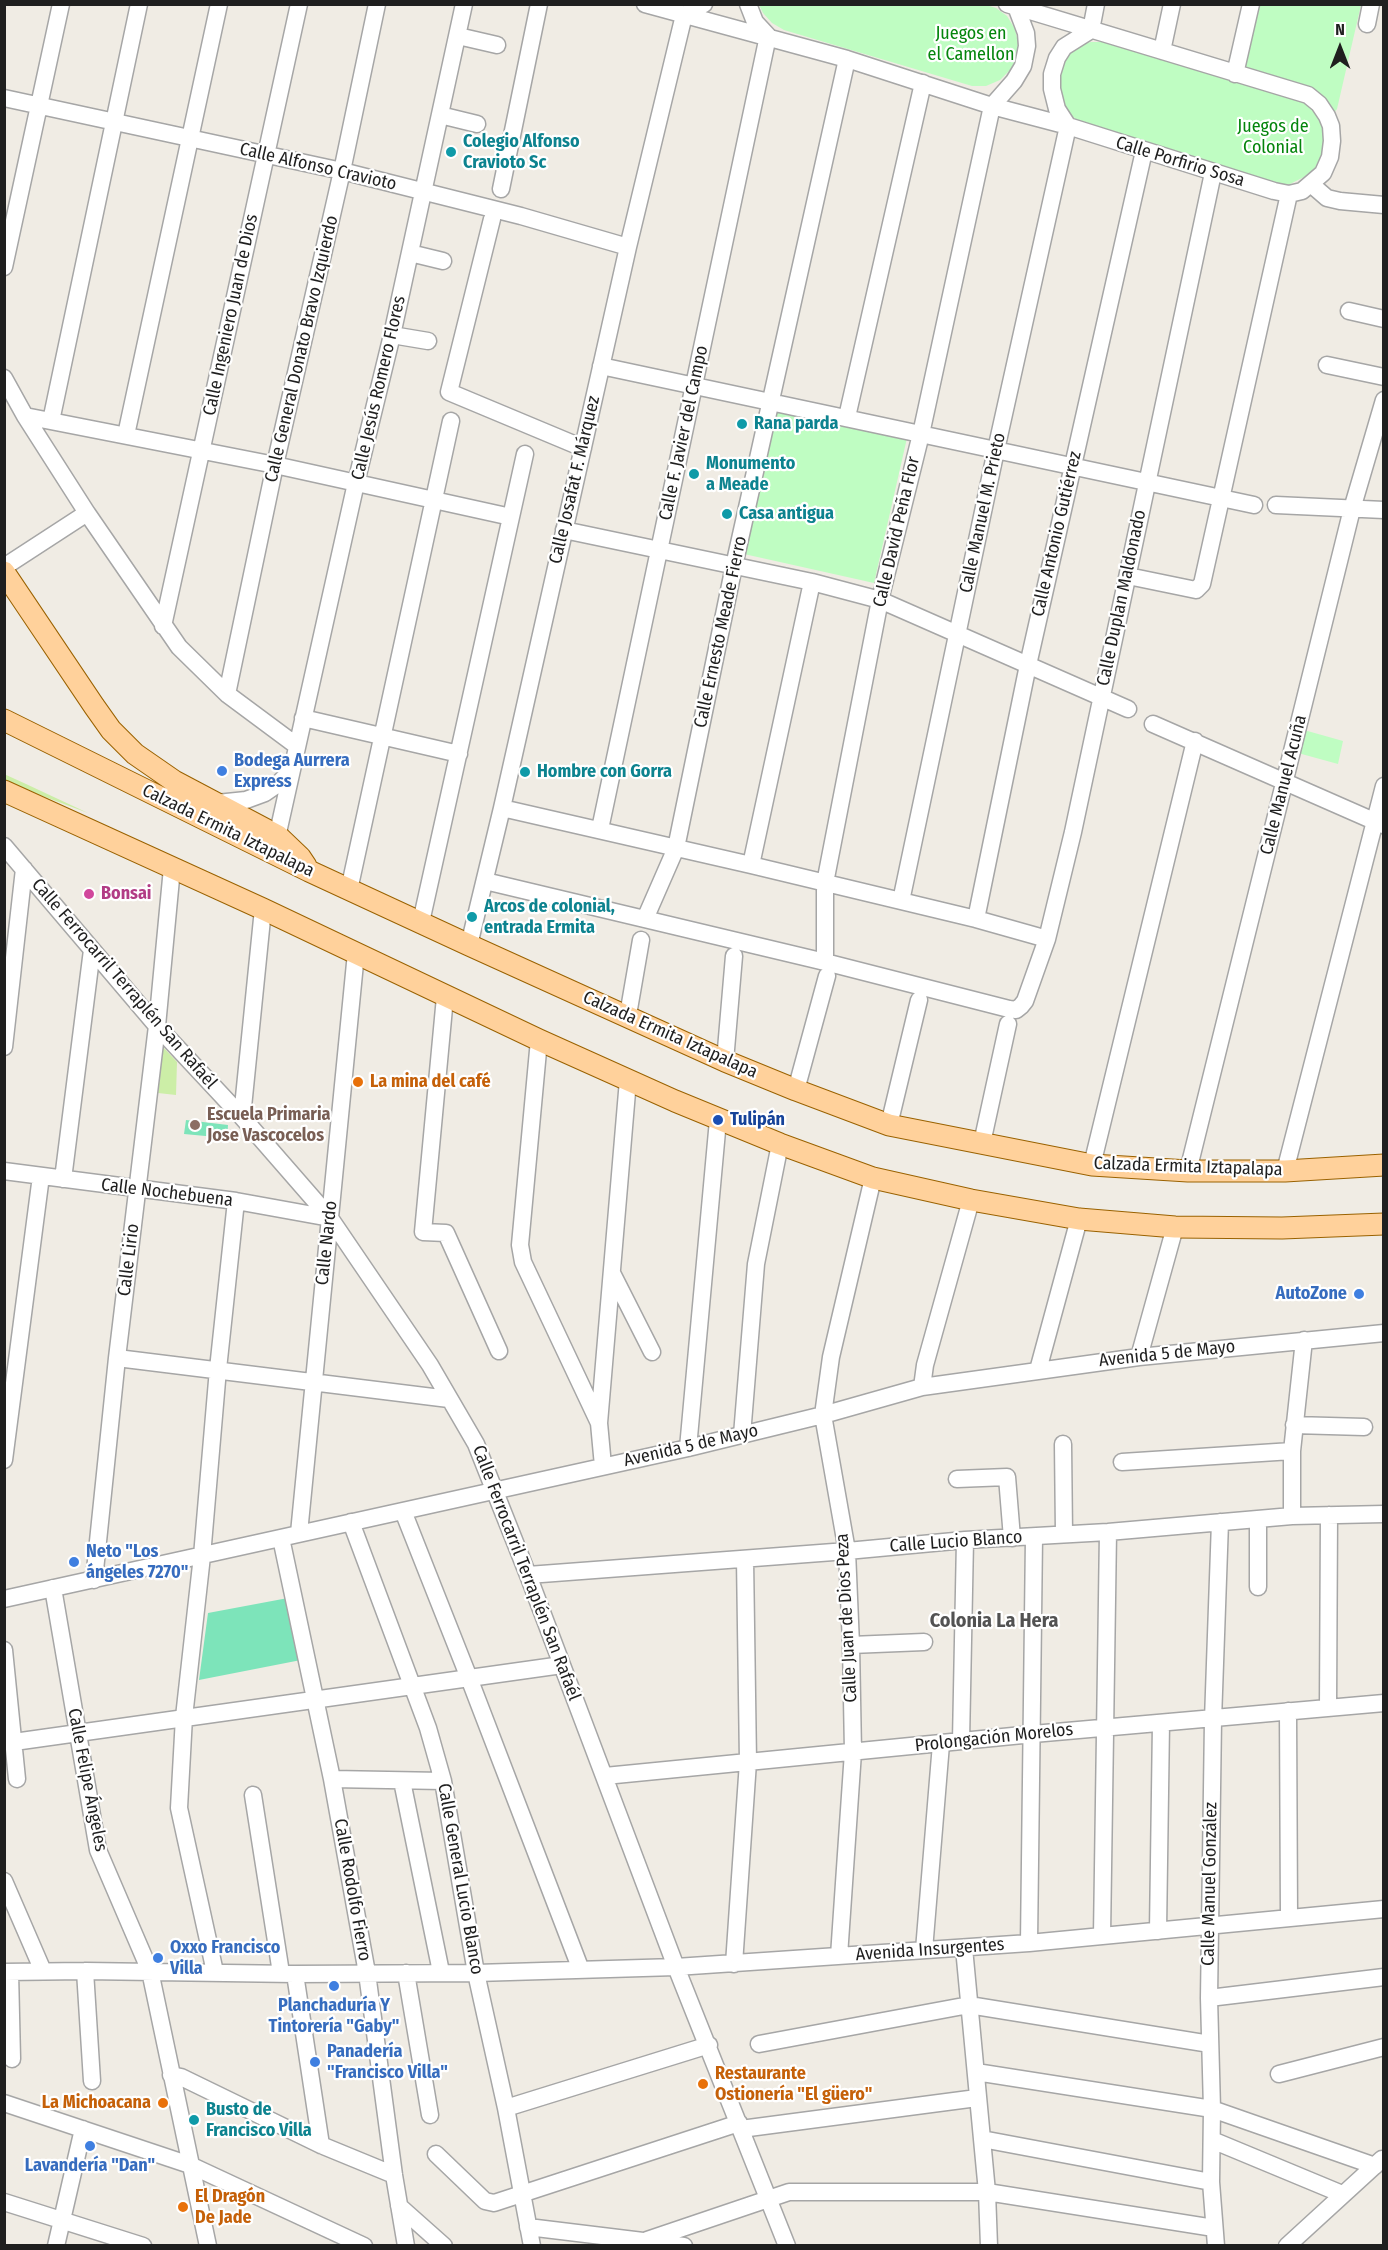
<!DOCTYPE html>
<html>
<head>
<meta charset="utf-8">
<style>
	body { margin:0 }
	#map { position:relative; width:1388px; height:2250px; overflow:hidden; background:#f0ece4; font-family:"Fira Sans Condensed",sans-serif }
	canvas { display:block }
	.frame { position:absolute; inset:0; border:6px solid #1f1f1f; pointer-events:none }
	.north { position:absolute; left:1310px; top:18px; width:60px; height:60px; -webkit-text-stroke:4px #fff; paint-order:stroke; rotate:0deg; font-size:16px; font-weight:700; line-height:24px; text-align:center; color:#1f1f1f }
	.north::after { content:''; display:block; margin:auto; width:21px; height:27px; background:#1f1f1f; clip-path:polygon(50% 0,100% 100%,50% 72%,0 100%) }
</style>
</head>
<body>
<div id="map">
<canvas width="1388" height="2250"></canvas>
<div class="frame"></div>
<div class="north">N</div>
</div>
<script>
const context = document.querySelector('canvas').getContext('2d');
context.lineJoin = 'round';
function fillPath(path, color) { context.fillStyle = color; context.fill(path, 'evenodd'); }
const poly = rows => new Path2D(rows.map(r => 'M' + r).join(''));
function strokePath(path, color, width, dash) { context.strokeStyle = color; context.lineWidth = width; context.lineCap = dash ? 'butt' : 'round'; context.setLineDash(dash || []); context.stroke(path); }
function label(font, color, halo, rows, align = 'center') {
  context.font = font + ' "Fira Sans Condensed",sans-serif'; context.lineWidth = 4.5; context.setLineDash([]); context.textBaseline = 'middle'; context.strokeStyle = halo; context.fillStyle = color; for (const [text, x, y, turn = 0] of rows) {
    context.save(); context.translate(x, y); context.rotate((+turn || 0) * Math.PI / 180); context.textAlign = isNaN(turn) ? turn : align; if (halo) context.strokeText(text, 0, 0); context.fillText(text, 0, 0); context.restore();
  }
}
const grass = poly([
	[4,774,26,784,88,813,5,782],
	[163,1047,177,1062,176,1095,158,1093]
]);
const park = poly([
	[759,5,986,5,996,8,1007,16,1015,29,1018,43,1017,57,1010,70,1000,80,986,86,972,86,784,30,772,23,763,13],
	[1253,5,1361,5,1337,109,1333,114,1238,70],
	[1091,42,1105,42,1307,101,1317,112,1323,125,1325,140,1322,154,1315,168,1304,177,1290,184,1276,185,1077,120,1067,112,1059,101,1056,76,1068,53,1079,45],
	[777,409,907,438,874,583,744,554],
	[1304,730,1343,741,1338,764,1298,753]
]);
const pitch = poly([
	[186,1120,228,1125,227,1138,184,1134],
	[288,1598,301,1660,199,1680,208,1613]
]);
const minor = poly([
	[645,4,847,59,992,106,1068,126,1274,191,1289,194,1302,191,1323,173,1330,157,1332,141,1331,126,1327,116,1319,104,1308,95,1007,4],
	[748,4,755,22,768,36],
	[684,15,704,4],
	[1367,24,1371,4],
	[1091,30,1096,4],
	[458,36,497,45],
	[1162,51,1172,4],
	[1235,74,1251,4],
	[4,98,342,171,521,216,628,247],
	[440,115,477,124],
	[1312,185,1327,198,1340,201,1384,205],
	[501,189,539,4],
	[492,219,449,392,583,448],
	[410,253,443,261],
	[4,267,61,4],
	[1349,311,1384,319],
	[392,335,428,341],
	[1327,365,1384,377],
	[601,366,1254,505],
	[4,378,25,416,87,513,179,647,227,694,297,746],
	[25,416,275,465,511,517],
	[847,417,923,83],
	[51,421,139,4],
	[126,435,219,4],
	[1276,505,1384,510],
	[564,530,812,582,880,600,1128,709],
	[4,567,87,513],
	[1128,576,1196,590,1202,584,1289,194],
	[163,626,299,4],
	[227,694,275,465,342,171,377,4],
	[303,718,459,754],
	[1153,724,1383,825],
	[217,803,246,800,265,793,278,784,292,770],
	[502,808,751,865,976,919,1047,939],
	[600,829,768,36],
	[4,846,157,1026,242,1117,330,1218,430,1365,476,1444,528,1575,676,1967,787,2246],
	[275,846,356,483,392,335,464,4],
	[751,865,812,582],
	[485,881,825,962,1009,1009,1016,1010,1021,1006,1025,1001,1047,939,1073,832,1213,173],
	[349,890,451,421],
	[901,901,996,450,1068,126,1057,109,1052,89,1052,74,1057,58,1064,47,1091,30],
	[645,919,676,848,734,566,847,59],
	[976,919,1028,665,1144,151],
	[421,922,525,454],
	[469,945,502,808,628,247,684,15],
	[825,962,825,883,880,600,921,434,992,106,1014,81,1023,66,1027,46,1026,33,1015,4],
	[445,997,423,1232,446,1233,499,1351],
	[628,1015,641,940],
	[539,1040,520,1245,523,1262,599,1423],
	[4,1047,24,869],
	[725,1061,734,956],
	[796,1090,827,976],
	[242,1117,263,909],
	[889,1125,919,1000],
	[982,1143,1008,1024],
	[1092,1165,1195,741],
	[4,1171,236,1201,330,1218],
	[1188,1171,1352,509,1384,400],
	[1285,1171,1384,786],
	[63,1179,92,950],
	[612,1273,652,1352],
	[1139,1357,1175,1227],
	[117,1358,449,1399],
	[1038,1370,1079,1219],
	[922,1387,925,1365,971,1200],
	[1294,1425,1364,1427],
	[742,1435,756,1264,780,1144],
	[1063,1444,1064,1534],
	[688,1448,718,1120],
	[4,1460,41,1176],
	[1122,1462,1292,1451],
	[603,1466,599,1423,628,1080],
	[957,1479,1007,1477,1012,1538],
	[403,1511,469,1678,581,1970],
	[1292,1516,1292,1451,1304,1340],
	[351,1522,428,1728,443,1781,476,1973,506,2108,532,2246],
	[299,1533,356,953],
	[281,1538,332,1779,367,1973,394,2175,406,2246],
	[528,1575,847,1551,965,1540,1108,1532,1292,1516,1384,1514],
	[94,1580,117,1358,157,1026,172,868],
	[1258,1587,1258,1519],
	[53,1588,98,1850,150,1971,208,2246],
	[4,1599,688,1448,823,1415,922,1387,1139,1357,1384,1333],
	[851,1645,924,1642],
	[4,1650,17,1779],
	[1328,1708,1329,1515],
	[1288,1711,1289,1917],
	[961,1741,965,1540],
	[14,1742,562,1665],
	[605,1776,1033,1734,1384,1703],
	[332,1779,443,1781],
	[402,1781,441,1972],
	[253,1795,281,1973],
	[4,1881,43,1971],
	[1158,1931,1161,1723],
	[1102,1936,1108,1532],
	[1029,1943,1034,1537],
	[964,1948,987,2192,989,2246],
	[924,1950,941,1744],
	[839,1956,853,1752,851,1645,847,1551,823,1415,831,1357,873,1178],
	[734,1964,748,1762,745,1559],
	[85,1971,92,2081],
	[4,1972,85,1971,295,1974,476,1973,676,1967,1029,1943,1384,1909],
	[10,1972,12,2059],
	[215,1972,179,1808,184,1717,202,1556,218,1369,236,1201],
	[406,1973,430,2115],
	[295,1974,321,2145],
	[1209,1998,1384,1977],
	[759,2044,969,2005,1210,2044],
	[976,2072,1212,2109,1375,2166],
	[1279,2074,1384,2047],
	[171,2075,181,2077,321,2145,394,2175],
	[4,2103,190,2165,364,2246],
	[506,2108,709,2045],
	[741,2129,977,2098],
	[982,2139,1211,2182],
	[1212,2140,1342,2194],
	[436,2154,485,2201,494,2203,739,2123],
	[4,2202,143,2246],
	[399,2206,444,2246],
	[528,2227,684,2246],
	[647,2240,789,2192,987,2192,1214,2228],
	[56,2246,83,2129],
	[1216,2246,1211,2182,1212,2109,1209,1998,1213,1720,1220,1522],
	[1287,2246,1382,2159]
]);
const major = poly([
	[4,572,94,706,111,730,135,754,174,781,278,836,300,857,306,866],
	[4,720,309,871,469,945,725,1061,796,1090,889,1125,1092,1165,1188,1171,1285,1171,1384,1165],
	[4,791,263,909,539,1040,675,1101,780,1144,873,1178,971,1200,1079,1219,1175,1227,1282,1228,1384,1224]
]);
const markers = [
	[451,152,6,"#0f9aa8"],
	[742,424,6,"#0f9aa8"],
	[694,474,6,"#0f9aa8"],
	[727,514,6,"#0f9aa8"],
	[222,771,6,"#3f7fe0"],
	[525,772,6,"#0f9aa8"],
	[89,894,6,"#d1479c"],
	[472,917,6,"#0f9aa8"],
	[358,1082,6,"#e8710a"],
	[718,1120,6,"#1a4fb4"],
	[195,1125,6,"#8d6e63"],
	[1359,1294,6,"#3f7fe0"],
	[74,1562,6,"#3f7fe0"],
	[158,1958,6,"#3f7fe0"],
	[334,1986,6,"#3f7fe0"],
	[315,2062,6,"#3f7fe0"],
	[703,2084,6,"#e8710a"],
	[163,2103,6,"#e8710a"],
	[194,2120,6,"#0f9aa8"],
	[90,2146,6,"#3f7fe0"],
	[183,2207,6,"#e8710a"]
];
const parkNames = [
	["Juegos en",971,34],
	["el Camellon",971,55],
	["Juegos de",1273,127],
	["Colonial",1273,148]
];
const cultureNames = [
	["Colegio Alfonso",463,142],
	["Cravioto Sc",463,163],
	["Rana parda",754,424],
	["Monumento",706,464],
	["a Meade",706,485],
	["Casa antigua",739,514],
	["Hombre con Gorra",537,772],
	["Arcos de colonial,",484,907],
	["entrada Ermita",484,928],
	["Busto de",206,2110],
	["Francisco Villa",206,2131]
];
const streetNames = [
	["Calle Porfirio Sosa",1180,162,17],
	["Calle Alfonso Cravioto",318,167,13],
	["Calle Ingeniero Juan de Dios",231,315,-78],
	["Calle General Donato Bravo Izquierdo",302,349,-77],
	["Calle Jesús Romero Flores",379,388,-77],
	["Calle F. Javier del Campo",684,433,-78],
	["Calle Josafat F. Márquez",575,480,-77],
	["Calle Manuel M. Prieto",983,513,-78],
	["Calle David Peña Flor",897,532,-77],
	["Calle Antonio Gutiérrez",1057,534,-77],
	["Calle Duplan Maldonado",1122,598,-78],
	["Calle Ernesto Meade Fierro",721,632,-78],
	["Calle Manuel Acuña",1284,785,-76],
	["Calzada Ermita Iztapalapa",228,831,26],
	["Calle Ferrocarril Terraplén San Rafaél",124,984,49],
	["Calzada Ermita Iztapalapa",670,1035,24],
	["Calzada Ermita Iztapalapa",1188,1167,2],
	["Calle Nochebuena",167,1193,7],
	["Calle Nardo",327,1243,-84],
	["Calle Lirio",129,1260,-83],
	["Avenida 5 de Mayo",1167,1354,-6],
	["Avenida 5 de Mayo",691,1446,-13],
	["Calle Lucio Blanco",956,1542,-4],
	["Calle Ferrocarril Terraplén San Rafaél",526,1573,69],
	["Calle Juan de Dios Peza",847,1618,-93],
	["Prolongación Morelos",994,1738,-6],
	["Calle Felipe Ángeles",87,1780,79],
	["Calle General Lucio Blanco",460,1879,80],
	["Calle Manuel González",1210,1884,-89],
	["Calle Rodolfo Fierro",352,1890,80],
	["Avenida Insurgentes",930,1950,-4]
];
const shopNames = [
	["Bodega Aurrera",234,761],
	["Express",234,782],
	["AutoZone",1347,1294,"right"],
	["Neto \"Los",86,1552],
	["ángeles 7270\"",86,1573],
	["Oxxo Francisco",170,1948],
	["Villa",170,1969],
	["Planchaduría Y",334,2006,"center"],
	["Tintorería \"Gaby\"",334,2027,"center"],
	["Panadería",327,2052],
	["\"Francisco Villa\"",327,2073],
	["Lavandería \"Dan\"",90,2166,"center"]
];
const hotelNames = [
	["Bonsai",101,894]
];
const foodNames = [
	["La mina del café",370,1082],
	["Restaurante",715,2074],
	["Ostionería \"El güero\"",715,2095],
	["La Michoacana",151,2103,"right"],
	["El Dragón",195,2197],
	["De Jade",195,2218]
];
const educationNames = [
	["Escuela Primaria",207,1115],
	["Jose Vascocelos",207,1136]
];
const transitNames = [
	["Tulipán",730,1120]
];
const neighbourhoodNames = [
	["Colonia La Hera",994,1621]
];
fillPath(grass, '#cceea7');
fillPath(park, '#bffdc2');
fillPath(pitch, '#7de4ba');
strokePath(minor, '#a6a6a6', 19);
strokePath(major, '#9a6200', 23);
strokePath(minor, '#fff', 16);
strokePath(major, '#ffd19b', 21);
for (const [x, y, r, color] of markers) { const dot = new Path2D(); dot.arc(x, y, r, 0, 2 * Math.PI); context.fillStyle = color; context.fill(dot); strokePath(dot, '#fff', 2); }
label('18px', '#04850c', '#fff', parkNames);
label('bold 18px', '#0d838f', '#fff', cultureNames, 'left');
label('18px', '#1f1f1f', '#fff', streetNames);
label('bold 18px', '#366cbe', '#fff', shopNames, 'left');
label('bold 18px', '#b23c85', '#fff', hotelNames, 'left');
label('bold 18px', '#c56008', '#fff', foodNames, 'left');
label('bold 18px', '#785e54', '#fff', educationNames, 'left');
label('bold 18px', '#164399', '#fff', transitNames, 'left');
label('bold 20px', '#525252', '#fff', neighbourhoodNames);
</script>
</body>
</html>
